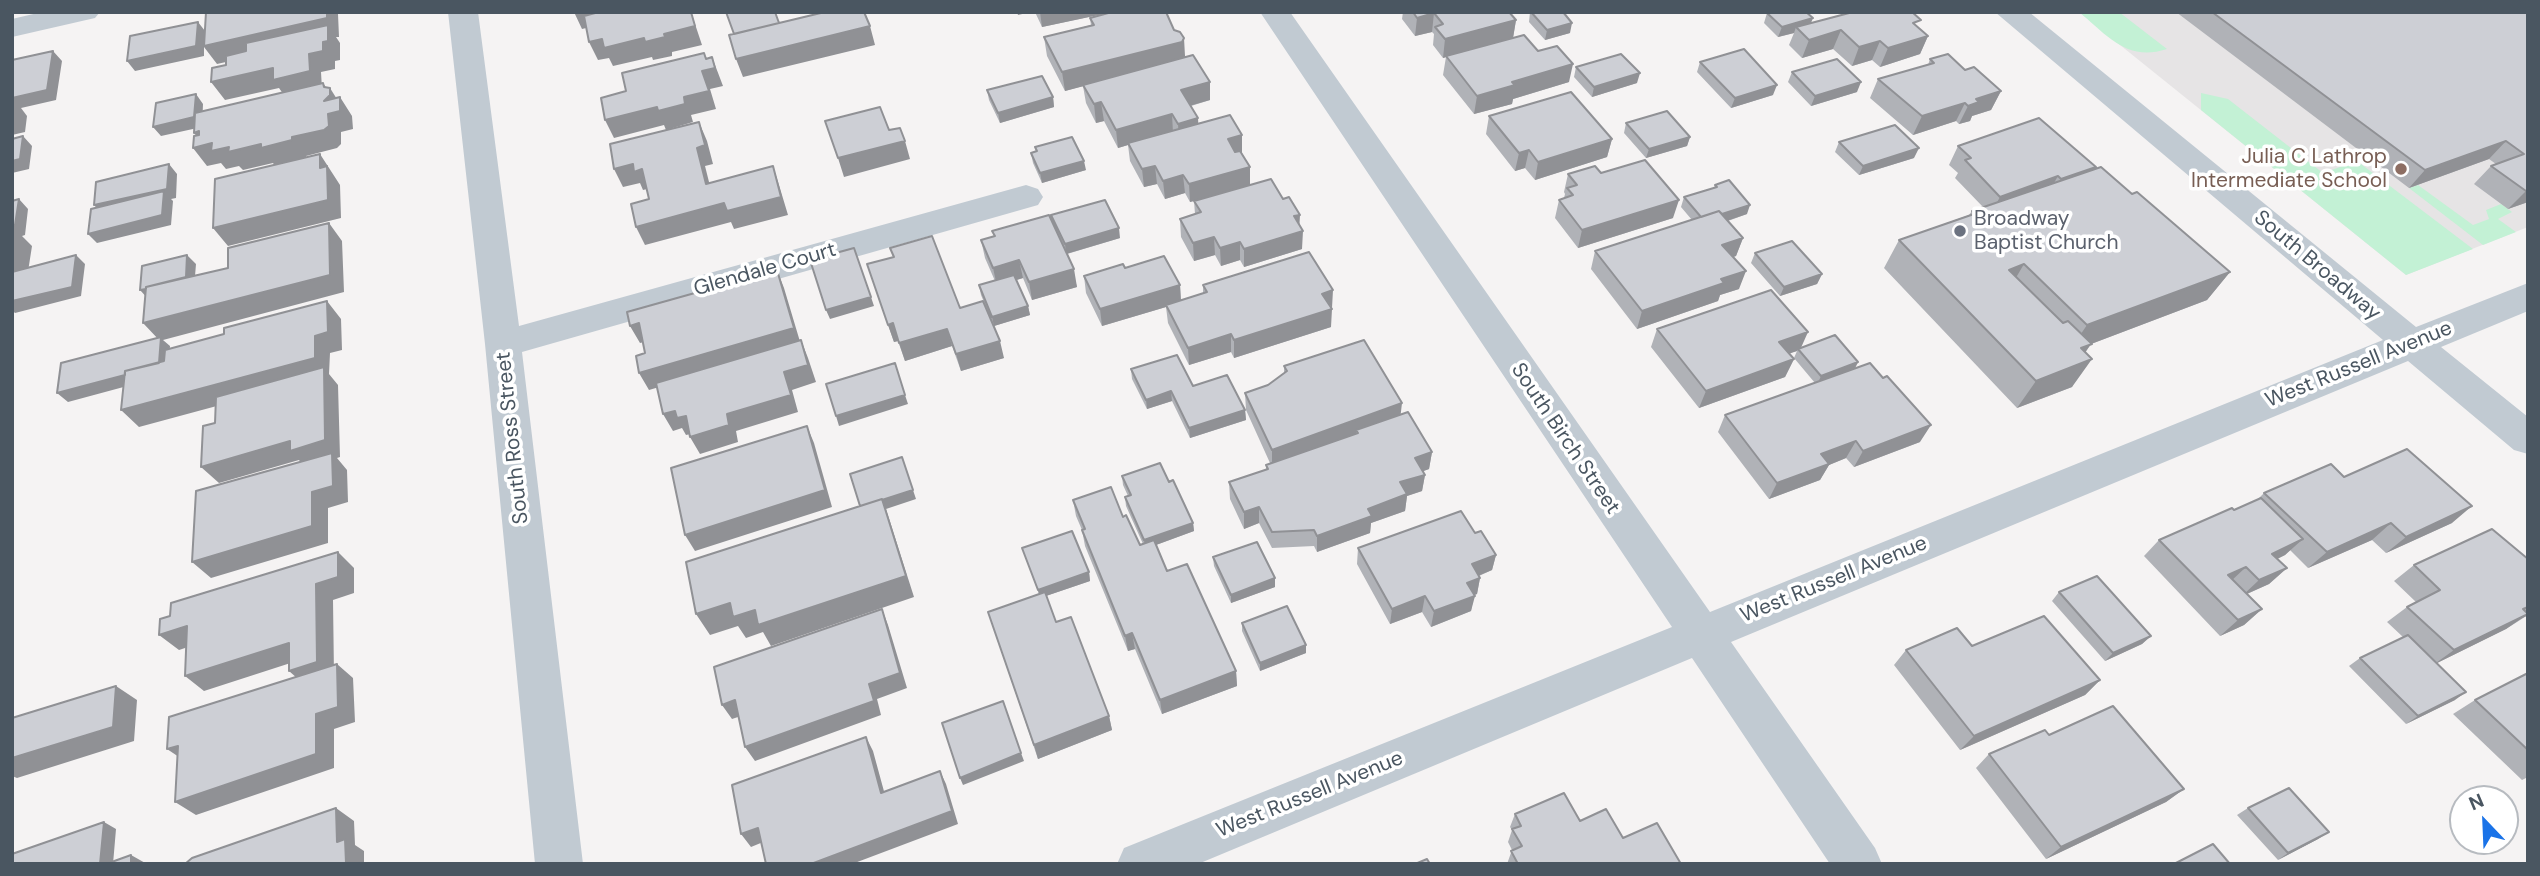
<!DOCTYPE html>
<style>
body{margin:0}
#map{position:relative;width:2540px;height:876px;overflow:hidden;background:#f5f3f3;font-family:"DM Sans",sans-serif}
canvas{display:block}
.frame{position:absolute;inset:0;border:14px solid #4a5661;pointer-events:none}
.north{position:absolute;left:2449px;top:785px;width:70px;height:70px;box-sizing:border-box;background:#fff;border:2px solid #b7bbc0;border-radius:50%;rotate:337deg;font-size:19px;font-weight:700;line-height:28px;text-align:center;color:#4a5661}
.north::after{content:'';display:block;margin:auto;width:24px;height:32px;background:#1a73e8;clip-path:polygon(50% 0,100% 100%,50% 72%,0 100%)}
</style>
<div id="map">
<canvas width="2540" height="876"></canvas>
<div class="frame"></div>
<div class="north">N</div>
</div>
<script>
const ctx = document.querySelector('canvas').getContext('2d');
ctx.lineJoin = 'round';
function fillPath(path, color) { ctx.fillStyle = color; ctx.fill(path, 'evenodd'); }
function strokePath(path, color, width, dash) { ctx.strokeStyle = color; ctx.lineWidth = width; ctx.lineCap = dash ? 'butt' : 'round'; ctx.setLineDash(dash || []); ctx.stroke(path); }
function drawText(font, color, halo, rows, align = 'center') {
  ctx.font = font + ' "DM Sans",sans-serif'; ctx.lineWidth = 7; ctx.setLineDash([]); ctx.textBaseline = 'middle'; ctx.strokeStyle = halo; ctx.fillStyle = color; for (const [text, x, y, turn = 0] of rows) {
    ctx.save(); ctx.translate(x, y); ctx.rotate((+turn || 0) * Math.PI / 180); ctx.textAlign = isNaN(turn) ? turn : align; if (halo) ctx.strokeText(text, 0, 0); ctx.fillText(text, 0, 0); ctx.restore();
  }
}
const education = new Path2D(`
 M2079,12H2528V227L2406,275Z`);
const green = new Path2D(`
 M2079,12H2119L2167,49C2127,62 2108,36 2079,12Z
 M2201,93L2228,99L2323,173L2357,161L2473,249L2406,275L2201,110Z
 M2418,185L2473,225L2489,219L2486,210L2501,204L2512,212L2498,219L2516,232L2483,245L2409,188Z`);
const minor = new Path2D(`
 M448,12H478L519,326L1026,185L1038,189L1043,197L1038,205L522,352L583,864H535L485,344Z
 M1260,12H1290L1710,612L2383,340L1995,12H2029L2416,327L2528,283V311L2441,347L2528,417V454L2514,450L2408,361L1731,642L1875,848L1882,864H1830L1692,658L1198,864H1117L1124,848L1672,627Z`);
const tertiary = new Path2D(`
 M42,12H100L95,18L12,37V19Z`);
const wall = new Path2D(`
 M1035,12H1166L1185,56L1184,58L1210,82V100L1191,106L1198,118V124L1242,153L1250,167V185L1299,226L1302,249L1244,267L1240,260L1221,266L1215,255L1194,261L1181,237L1180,219L1195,214L1194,201L1190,202L1185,193L1165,199L1157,184L1144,187L1130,161L1128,145L1118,148L1104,121L1096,123L1086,103L1083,86L1065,91L1047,56L1044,37L1091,25L1090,18L1107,13L1042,27Z
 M1403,12H1509L1516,20L1513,38L1538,51L1569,82L1513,99L1512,104L1474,114L1443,75L1446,57L1443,58L1433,45L1434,34L1432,32L1415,36L1402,19Z
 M1530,12L1570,33L1545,40L1529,22Z
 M1768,12H1813L1808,14L1811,23L1918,27L1928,36L1920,54L1880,67L1872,60L1852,66L1833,49L1802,58L1789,45L1794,33L1778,37L1764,23L1767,13Z
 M2176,12H2528V202L2508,209L2474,184L2491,166L2496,164L2489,159L2409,188Z
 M1930,59L1965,70L2001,91L1991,110L1972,116L1970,121L1959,124L1956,121L1913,135L1870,98L1878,79L1928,65Z
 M1700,62L1773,95L1731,108L1697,72Z
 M1576,67L1637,83L1592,97L1574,77Z
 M1792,72L1857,92L1811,106L1788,82Z
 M987,90L1053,97L1054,107L1000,123L989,100Z
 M1489,116L1612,139L1607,157L1535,180L1525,168L1515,171L1486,134Z
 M1626,123L1690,137L1687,146L1646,158L1624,133Z
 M1839,142L1914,158L1859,175L1835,152Z
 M1958,146L2096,167L2095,169L2132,194L2230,272L2207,300L2091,344L2085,353L2072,387L2017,408L1884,268L1899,240L1969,215L1972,211L1983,207L1955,178L1958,173L1949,165Z
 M1035,147L1086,170L1042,183L1033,163L1031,153L1036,151Z
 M1601,173L1673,218L1578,248L1555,218L1559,200L1564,198L1565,194L1564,192L1568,174Z
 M1715,185L1747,214L1728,221L1743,238L1736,256L1733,257L1739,289L1720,295L1718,301L1637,329L1591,269L1595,251L1692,220L1681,207L1684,197L1714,188Z
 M1051,215L1120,238L1067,254L1077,287L1032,300L1023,278L1016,280L1028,306L1030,315L994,326L981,295L979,285L995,281L985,258L981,240L994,236L992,231L1052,222Z
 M890,248L960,308L1004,358L961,371L952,346L905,361L898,341L894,342L873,282L893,257Z
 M1755,253L1822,274L1817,284L1780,296L1751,263Z
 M1125,268L1180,285L1181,300L1203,293V285L1331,308V327L1234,358L1231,352L1189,365L1168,323L1166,307L1102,326L1086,293L1084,276Z
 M1657,329L1800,348L1858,362L1855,368L1920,442L1854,467L1846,458L1829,465L1820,480L1769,499L1718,432L1725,415L1815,383L1794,358L1797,351L1789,353L1794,359L1785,377L1699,408L1651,347Z
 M1284,366L1400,415L1432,452L1429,469L1423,471L1425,475L1422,491L1407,496L1405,511L1371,523L1370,533L1317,552L1314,546L1272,548L1259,523L1244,529L1230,499L1229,482L1266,470V465L1270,463L1246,410L1245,393L1268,385L1284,373Z
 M1131,369L1193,386L1245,410L1246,420L1190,438L1172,401L1147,409L1132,379Z
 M1122,476L1169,482L1193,523L1194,531L1156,545L1167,571L1236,671L1237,686L1162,714L1135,649L1128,651L1085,546L1082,530L1076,516L1073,500L1123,517L1140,545L1143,544L1126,506L1125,497L1128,496L1123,485Z
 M2344,477L2452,523L2386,553L2372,540L2308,568L2290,550L2285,555L2277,559L2287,568L2269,584L2247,594L2262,609L2244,625L2220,636L2144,556L2159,540L2257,500L2264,493Z
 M1475,533L1496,555L1492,570L1479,576L1480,578L1477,594L1474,595L1471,611L1431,627L1422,612L1390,624L1357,564L1358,548Z
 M1022,548L1089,572L1090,581L1046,596L1056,622L1109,716L1112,730L1038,759L988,612L1039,594Z
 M1213,557L1275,578V587L1231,603L1214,566Z
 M2528,559V612H2527L2528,615L2506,629L2437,663L2455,700L2406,724L2349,666L2360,658L2403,637L2387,622L2407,607L2416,602L2394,581L2414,565Z
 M2059,592L2151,636L2142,644L2105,661L2052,601Z
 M1242,623L1306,653L1260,671L1242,631Z
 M1972,646L2100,680L2085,695L1960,750L1894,665L1906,650Z
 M2528,673V777L2522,780L2453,714L2475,700Z
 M1989,754L2184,789L2166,802L2046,859L1976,768Z
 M2248,808L2318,839L2278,860L2237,815Z
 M1515,814L1580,821L1623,838L1681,864H1507L1512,850L1508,842L1512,830L1510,827Z`);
const shadedWall = new Path2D(`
 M327,12H337L338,14L339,37H336L340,43V60L335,61V69L321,72L322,89L286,98L279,88L225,100L211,82L309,54L328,39L217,64L204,47V56L135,71L127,61L198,22L205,31Z
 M574,12H652L582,29Z
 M691,12L702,45L672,52V56L653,60L652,57L613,66L609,58L598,60L589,42L602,39L644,38L664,34Z
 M1017,12H1031L1018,15Z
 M1040,12H1113L1042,27Z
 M1434,13L1432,32L1415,36L1417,18Z
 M1813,18L1809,28L1796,27L1794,33L1778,37L1782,27Z
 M1516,20L1513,38L1443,58L1445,39Z
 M1572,23L1570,33L1545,40L1547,30Z
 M870,26L875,45L743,77L736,59Z
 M1841,30L1833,49L1802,58L1809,40Z
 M1928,36L1920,54L1880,67L1888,48Z
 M1184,38L1185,56L1183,60L1065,91L1062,72Z
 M1880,41L1872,60L1852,66L1859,47Z
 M53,51L62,61L56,100L21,108L27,116L25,132L12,135V98Z
 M704,53L710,69L712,57L723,86L710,89L716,109L691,115L693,122L666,130L664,125L614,138L605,120L684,97L702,71Z
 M1573,64L1569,82L1513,99L1512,104L1474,114L1477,96L1512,82Z
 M1640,73L1637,83L1592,97L1594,87Z
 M1210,82V100L1182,108L1181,90Z
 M1861,82L1857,92L1811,106L1815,96Z
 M323,83L330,93V88L340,104V97L352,116L353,129L341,132V144L337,148L306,156V158L275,166L273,163L243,170L239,166L226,169L221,163L207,166L193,148L204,145L194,133L199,131L212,143L229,147L292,137L324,101Z
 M1777,85L1773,95L1731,108L1735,98Z
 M2001,91L1991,110L1972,116L1970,121L1959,124L1968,106L1976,99Z
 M196,94L203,104L202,127L161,136L153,127Z
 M1053,97L1054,107L1000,123L998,113Z
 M1101,102L1104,121L1096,123L1094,104Z
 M1965,103L1956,121L1913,135L1922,116Z
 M1172,114L1173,133L1128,143V145L1118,148L1116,130Z
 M1198,118L1199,136L1179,142L1178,124Z
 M699,122L707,141L713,164L705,166L714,202L706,184L697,148Z
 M1242,135V153L1228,157V139Z
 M23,136L32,146L29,169L12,173V161Z
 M1690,137L1687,146L1646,158L1649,149Z
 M1612,139L1607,157L1535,180L1538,162Z
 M905,141L910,159L844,177L838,158Z
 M2506,141L2489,159L2409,188L2425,170Z
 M1919,148L1914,158L1859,175L1863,166Z
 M1529,150L1525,168L1515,171L1519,153Z
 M320,154L340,185L341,218L228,246L213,228Z
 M1084,161L1086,170L1042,183L1040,173Z
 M169,164L177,174L176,198L171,199L173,201L171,225L97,243L88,234L103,215L94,205Z
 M633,164L642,169L651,188L643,190L640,183L623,187L614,169Z
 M773,166L779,185L788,215L734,229L731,222L645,245L636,227Z
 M1155,166L1157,184L1144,187L1142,169Z
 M1250,167V185L1190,202L1189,184Z
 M1183,175L1185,193L1165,199L1163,181Z
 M2058,176L2047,195L1990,215L2000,197Z
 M2526,191H2528V202L2508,209Z
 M19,199L28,209L25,235L22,236L32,246L27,278L12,282V226Z
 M1679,200L1673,218L1578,248L1582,230Z
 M1750,205L1747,214L1700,230L1704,220Z
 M1300,215L1299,232L1303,231L1302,249L1244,267V249L1294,216Z
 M329,223L342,241L344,292L163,340L170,346L168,375L68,402L57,393L160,341L143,323Z
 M1119,228L1120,238L1066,254L1065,244Z
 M1214,237L1215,255L1194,261L1193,243Z
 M1743,238L1736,256L1716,263L1722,245Z
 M1240,242V260L1221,266L1220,248Z
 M76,255L85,264L81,296L15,313L12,310V301Z
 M187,255L196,264L194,288L149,300L140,290Z
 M1019,260L1023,278L997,286L993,268Z
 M2024,264L2007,293L2009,270Z
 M1074,269L1077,287L1032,300L1029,282Z
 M777,270L784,288L801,345L649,390L639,373Z
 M1746,271L1739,289L1720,295L1718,301L1637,329L1642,311L1721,279Z
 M2230,272L2207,300L2091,344L2076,365L2092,359L2072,387L2017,408L2036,381L2068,353L2087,325Z
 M1822,274L1817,284L1780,296L1784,287Z
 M1180,285L1181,303L1166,305V307L1102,326L1100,309Z
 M1333,290L1332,308L1322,294Z
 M871,297L874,306L830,319L826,310Z
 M327,301L341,319L342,350L330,353L329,374L338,385L340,457L337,458L347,470L348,502L328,508V543L211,578L192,562L305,468L299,460L219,483L201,467L324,377L139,427L121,410L315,336Z
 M1028,306L1030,315L994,326L992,317Z
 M1332,309L1331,327L1234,358V340Z
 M639,323L648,341L640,343L630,326Z
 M893,323L898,341L894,342L888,325Z
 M947,329L952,346L905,361L899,343Z
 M1808,332L1800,350L1798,349L1797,351L1771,360L1779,342Z
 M1231,334V352L1189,365L1188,348Z
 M801,340L808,358L816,382L792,390L798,412L736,431L738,442L700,454L690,437L727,414L784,372Z
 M1000,341L1004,358L961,371L956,354Z
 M1794,359L1785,377L1699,408L1706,391Z
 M1858,362L1853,372L1817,385L1821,376Z
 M1171,391L1172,401L1147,409L1146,400Z
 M905,395L908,404L839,426L836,416Z
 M1402,403L1400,420L1358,433L1356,430V436L1272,467V450Z
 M1245,410L1246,420L1190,438L1189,428Z
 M675,411L686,416L695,433L686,435L682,428L673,431L663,414Z
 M1931,425L1920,442L1854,467L1863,451Z
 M807,426L814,443L832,507L695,551L685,535Z
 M1856,441L1846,458L1829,465L1820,480L1769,499L1777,483L1821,454Z
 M1432,452L1429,469L1413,475L1415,458Z
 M902,457L916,499L886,509L914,597L771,646L763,632L746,638L738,626L710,635L696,614L864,516Z
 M1425,475L1422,491L1407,496L1405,511L1371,523L1370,533L1317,552V536L1368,509L1400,482Z
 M2472,506L2452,523L2386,553L2406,537Z
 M1259,507V523L1244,529V512Z
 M1193,523L1194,531L1145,549L1144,540Z
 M2391,523L2372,540L2308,568L2327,552Z
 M2303,539L2285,555L2255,570L2272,554Z
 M338,552L354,568V593L333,600L334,676L306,686L289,671L316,584Z
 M1496,555L1492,570L1468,580L1472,564Z
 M2246,567L2229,583L2228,575Z
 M2287,568L2269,584L2242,596L2259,580Z
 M1089,572L1090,581L1040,598L1038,590Z
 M1275,578V587L1231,603V595Z
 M1480,578L1477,594L1464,599L1467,583Z
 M1425,596L1422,612L1390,624L1392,609Z
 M1475,596L1471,611L1431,627L1434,611Z
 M882,609L888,625L907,688L877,699L881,715L755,761L745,747L869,684Z
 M2262,609L2244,625L2220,636L2238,620Z
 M2528,614L2506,629L2433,665L2454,650Z
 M187,626L206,641L179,650L159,635Z
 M1132,633L1135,649L1128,651L1125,636Z
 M2151,636L2142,644L2105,661L2113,653Z
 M289,643L306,658L204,691L185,676Z
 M1306,645V653L1260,671V663Z
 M337,664L353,678L355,722L334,729V768L196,815L175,802L316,714Z
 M1236,671L1237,686L1162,714L1160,700Z
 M2100,680L2085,695L1960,750L1974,736Z
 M116,686L137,700L134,741L17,778L12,776V758Z
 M2466,692L2455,700L2406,724L2418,716Z
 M735,700L744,715L732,719L722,705Z
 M1109,716L1112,730L1038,759L1034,745Z
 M866,737L873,751L888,806L881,793Z
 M178,746L188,763L167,749Z
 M1021,753L1024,761L963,785L960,778Z
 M940,771L946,784L958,824L852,864H811Z
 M2184,789L2166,802L2046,859L2061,847Z
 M336,808L354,821L355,845L364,851V864H345L337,842Z
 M104,822L116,829L113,864H100Z
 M758,828L768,840L751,847L741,834Z
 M2329,832L2318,839L2278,860L2288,853Z
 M131,855L147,864H131Z`);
const building = new Path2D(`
 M206,12H327V18L204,46Z
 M599,12H691L695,26L664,34L665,37L645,42L644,38L604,48L602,39L589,42L584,16Z
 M726,12H775L779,23L734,34Z
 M825,12H864L870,26L736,59L729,35Z
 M1112,12H1166L1174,30L1180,32L1184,38L1182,42L1062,72L1044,37L1094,25L1090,18Z
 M1413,12H1509L1516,20L1445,39L1435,27L1443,24L1434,13L1417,18Z
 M1531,12H1563L1572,23L1547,30Z
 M1806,12L1813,18L1782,27L1767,13Z
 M1853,12H1912L1921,20L1913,23L1928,36L1888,48L1880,41L1859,47L1841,30L1809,40L1796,27Z
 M2212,12H2528V191H2526L2491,166L2524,154L2506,141L2425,170Z
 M198,22L196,46L127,61L130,36Z
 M328,25V41L323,42V51L309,54L310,71L273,80V68L211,82L212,68L226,65V56L246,51V43Z
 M1524,35L1538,51L1557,46L1573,64L1512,82L1515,85L1477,96L1446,56Z
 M1744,49L1777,85L1735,98L1700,62Z
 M53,51L47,90L12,98V60Z
 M704,53L706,59L712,57L715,68L702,71L709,91L684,97L685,104L658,111L657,107L605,120L601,98L626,91L622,73Z
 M1621,54L1640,73L1594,87L1576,67Z
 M1948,54L1965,70L1974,67L2001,91L1976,99L1979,102L1968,106L1965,103L1922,116L1878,79L1934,63L1930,59Z
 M1193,55L1210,82L1181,90L1198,118L1178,124L1172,114L1116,130L1101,102L1094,104L1083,85Z
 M1837,59L1861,82L1815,96L1792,72Z
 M1042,76L1053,97L998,113L987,90Z
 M323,83L324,87L330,88V95L324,101L340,97V111L328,114L329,126L324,130L292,137V140L261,148V144L228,152L229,147L211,151L212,143L193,148L194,136L199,135V131L194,133L195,113Z
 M1571,92L1612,139L1538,162L1529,150L1519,153L1489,116Z
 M196,94L194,117L153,127L156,103Z
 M880,107L889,130L900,128L905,141L838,158L825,121Z
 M1667,111L1690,137L1649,149L1626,123Z
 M1230,115L1242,135L1228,139L1235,152L1240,151L1250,167L1189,184L1183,175L1163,181L1155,166L1142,169L1128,143Z
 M2039,118L2096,167L2061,179L2058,176L2000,197L1965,160L1971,158L1958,146Z
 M699,122L705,145L697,148L706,184L773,166L781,197L727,211L724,203L636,227L631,204L649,199L642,169L634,172L633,164L614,169L610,144Z
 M1895,125L1919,148L1863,166L1839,142Z
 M23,136L20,159L12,161V139Z
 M1072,137L1084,161L1040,173L1031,153L1037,151L1035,147Z
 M320,154V168L327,166L328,200L213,228L215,179Z
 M1645,160L1679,200L1582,230L1559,200L1573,195L1567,188L1577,185L1568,174L1595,166L1601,173Z
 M169,164L167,189L94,205L96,182Z
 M2101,167L2132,194L2137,192L2230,272L2087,325L2024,264L2009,270L2063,323L2068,321L2092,344L2081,348L2092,359L2036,381L1899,240L1974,214L1972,211Z
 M1271,179L1283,199L1289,197L1300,215L1294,216L1303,231L1244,249L1240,242L1220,248L1214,237L1193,243L1180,219L1201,212L1194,201Z
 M1729,180L1750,205L1722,214L1719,211L1701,217L1684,197L1717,187L1715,185Z
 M164,191L162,215L88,234L91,209Z
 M19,199L15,225L12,226V201Z
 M1105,200L1119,228L1065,244L1051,215Z
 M1719,211L1743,238L1722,245L1746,271L1721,279L1724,283L1642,311L1595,251Z
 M1049,215L1074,269L1029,282L1019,260L993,268L981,240L995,236L992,231Z
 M329,223L330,275L143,323L146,287L228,268V248Z
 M932,236L960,308L983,301L1000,341L956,354L947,329L899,343L893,323L888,325L867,264L894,257L890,248Z
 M1792,241L1822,274L1784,287L1755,253Z
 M854,248L871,297L826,310L810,260Z
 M1309,252L1333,290L1322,294L1332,309L1234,340L1231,334L1188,348L1166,305L1207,292L1203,285Z
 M76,255L72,287L12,301V272Z
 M187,255L186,277L146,287V289L140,290L142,266Z
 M1164,256L1180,285L1100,309L1084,276L1123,264L1125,268Z
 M777,270L794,328L639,373L636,356L645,353L639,323L630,326L627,312Z
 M1014,275L1028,306L992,317L979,285Z
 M1771,290L1808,332L1779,342L1794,359L1706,391L1657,329Z
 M327,301L328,332L315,336V358L121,410L125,371L164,361L165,350L224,334V328Z
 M1835,335L1858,362L1821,376L1798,349Z
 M161,337L159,363L125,371V375L57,393L61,363Z
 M801,340L808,365L784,372L791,395L727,414L729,425L690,437L686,416L677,418L675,411L663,414L656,383Z
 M1364,340L1402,403L1272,450L1245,393L1268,385L1287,371L1284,366Z
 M1177,355L1193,386L1227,375L1245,410L1189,428L1171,391L1146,400L1131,369Z
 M895,363L905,395L836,416L826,384Z
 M1870,363L1883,378L1887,376L1931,425L1863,451L1856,441L1821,454L1829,464L1777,483L1725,415Z
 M324,367L325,440L290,451V441L201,467L203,426L215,423L216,397Z
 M1408,412L1432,452L1415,458L1425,475L1400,482L1407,494L1368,509L1372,516L1317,536L1314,530L1272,532L1259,507L1244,512L1229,482L1268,469L1266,465L1358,433L1356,430Z
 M807,426L825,490L685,535L671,468Z
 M2407,449L2472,506L2406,537L2391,523L2327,552L2264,493L2331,464L2344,477Z
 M332,453L333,486L312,492V526L192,562L196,491Z
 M902,457L913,490L882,500V499L860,506L850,474Z
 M1160,463L1169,482L1173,480L1193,523L1144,540L1125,497L1131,495L1122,476Z
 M1111,487L1123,517L1126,515L1140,545L1154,540L1167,571L1187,564L1236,671L1160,700L1132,633L1125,636L1082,530L1085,529L1073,500Z
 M2261,498L2303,539L2272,554L2287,568L2259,580L2246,567L2228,575L2262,609L2238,620L2159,540L2232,508L2234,510Z
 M882,499L906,576L758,625L755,610L733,617L730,603L696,614L686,562Z
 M1461,511L1475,533L1481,531L1496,555L1472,564L1480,578L1467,583L1475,596L1434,611L1425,596L1392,609L1358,548Z
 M2492,529L2528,559V607L2523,609L2528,614L2454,650L2407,607L2440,590L2414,565Z
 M1072,531L1089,572L1038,590L1022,548Z
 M1257,542L1275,578L1231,595L1213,557Z
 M338,552V577L316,584L317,662L289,671V643L185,676L187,626L159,635L160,619L170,616L171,603Z
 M2097,576L2151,636L2113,653L2059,592Z
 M1045,592L1056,622L1071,617L1109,716L1034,745L988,612Z
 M1287,606L1306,645L1260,663L1242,623Z
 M882,609L900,673L869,684L874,701L745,747L735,700L722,705L714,667Z
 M2044,616L2100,680L1974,736L1906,650L1957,628L1972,646Z
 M2408,635L2466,692L2418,716L2360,658Z
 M337,664L338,707L316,714V754L175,802L178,746L167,749L169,717Z
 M2528,673V750L2475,700Z
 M116,686L113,727L12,758V718Z
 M1003,701L1021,753L960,778L942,723Z
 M2113,706L2184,789L2061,847L1989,754L2045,730L2049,735Z
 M866,737L881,793L940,771L952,811L811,864H766L758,828L741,834L732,785Z
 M2289,788L2329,832L2288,853L2248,808Z
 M1564,793L1580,821L1606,809L1623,838L1657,823L1681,864H1518L1511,851L1522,846L1512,829L1521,826L1515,814Z
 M336,808L337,842L345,839L346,863L185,864L192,858Z
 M104,822L100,864H12V854Z
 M2213,844L2230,864H2174Z
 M131,855V864H106Z
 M1427,859L1430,864H1415Z`);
const markers = [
 [2401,169,7,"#8d6e63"],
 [1960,231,7,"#6b7280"]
];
const educationNames = [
 ["Julia C Lathrop",2387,157],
 ["Intermediate School",2387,181]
];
const worshipNames = [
 ["Broadway",1974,219],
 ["Baptist Church",1974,243]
];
const streetNames = [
 ["South Broadway",2317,266,40],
 ["Glendale Court",765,270,-16],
 ["West Russell Avenue",2359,365,-22],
 ["South Ross Street",513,438,-96],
 ["South Birch Street",1565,439,56],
 ["West Russell Avenue",1834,580,-22],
 ["West Russell Avenue",1310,795,-22]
];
fillPath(education, '#e6e4e5');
fillPath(green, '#c3f1d5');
fillPath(minor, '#c1cad2');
fillPath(tertiary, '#c1cad2');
fillPath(wall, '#b0b2b7');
fillPath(shadedWall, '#909195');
fillPath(building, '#cdcfd5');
strokePath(building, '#909195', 2);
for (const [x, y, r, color] of markers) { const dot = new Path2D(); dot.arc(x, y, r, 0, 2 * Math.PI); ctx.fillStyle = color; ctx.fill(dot); strokePath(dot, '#fff', 2.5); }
drawText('21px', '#785e54', '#fff', educationNames, 'right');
drawText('21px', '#5b616d', '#fff', worshipNames, 'left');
drawText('21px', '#4a5661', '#fff', streetNames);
</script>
